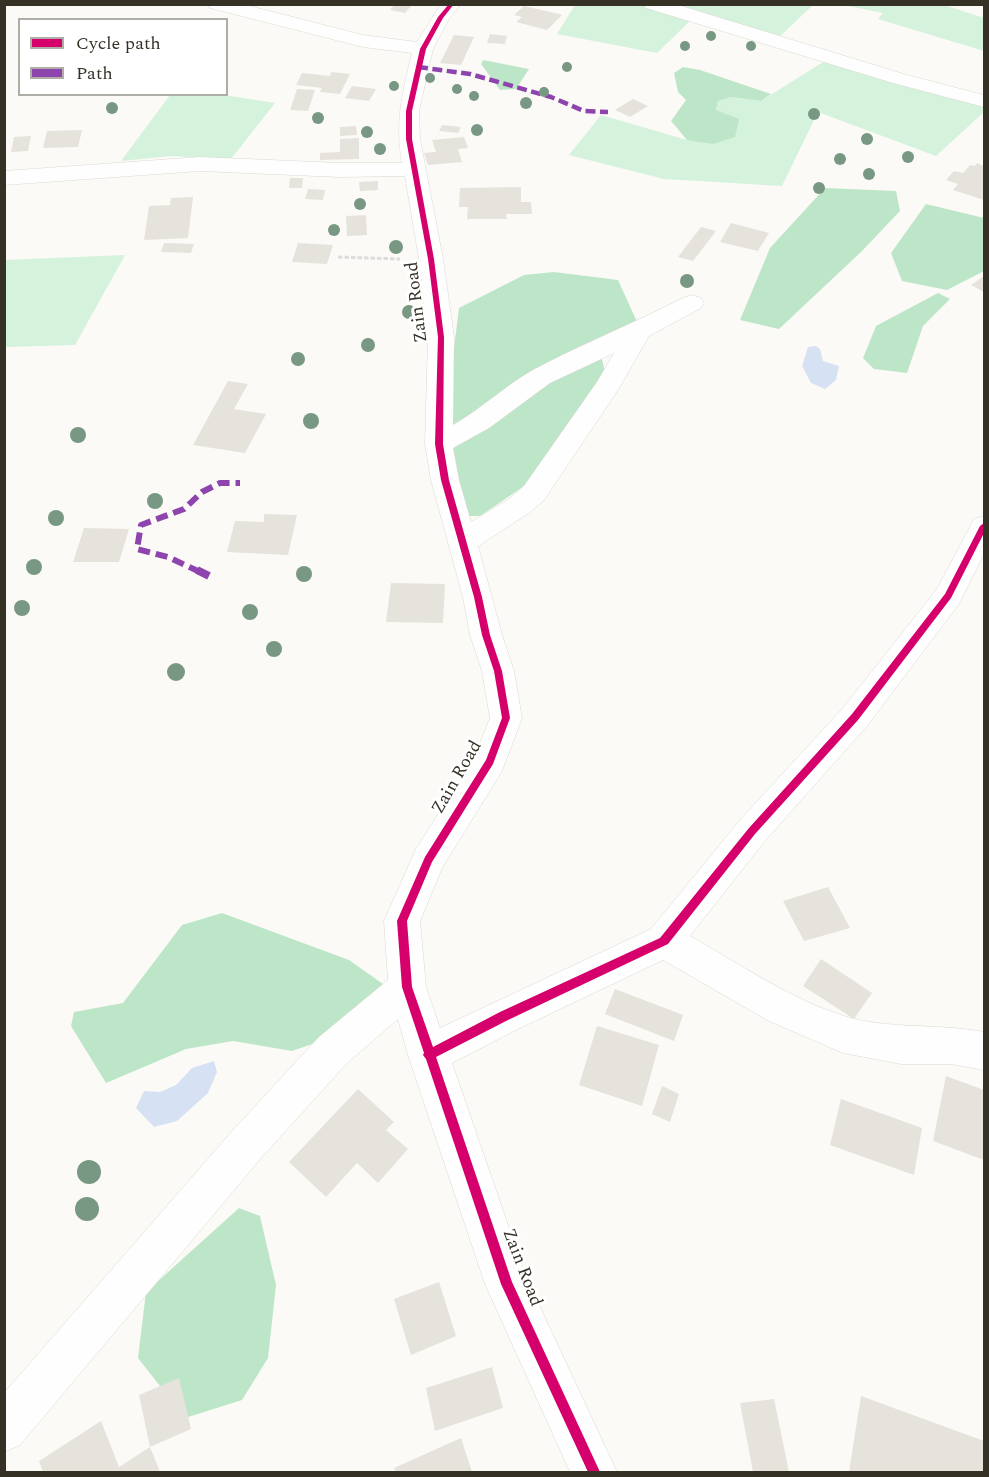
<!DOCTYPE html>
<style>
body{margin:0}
#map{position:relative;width:989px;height:1477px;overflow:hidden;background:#fbfaf6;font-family:Spectral,serif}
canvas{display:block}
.frame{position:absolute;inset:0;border:6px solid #363125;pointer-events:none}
.legend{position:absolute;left:18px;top:18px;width:210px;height:78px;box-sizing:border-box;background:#fff;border:2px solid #afada8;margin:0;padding:8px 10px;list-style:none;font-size:18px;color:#363125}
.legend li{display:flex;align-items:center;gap:12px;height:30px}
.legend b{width:30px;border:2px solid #afada8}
</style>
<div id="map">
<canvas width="989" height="1477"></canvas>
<div class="frame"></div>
<ul class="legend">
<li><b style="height:8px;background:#d6006c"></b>Cycle path</li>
<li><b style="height:8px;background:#8e44ad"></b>Path</li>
</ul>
</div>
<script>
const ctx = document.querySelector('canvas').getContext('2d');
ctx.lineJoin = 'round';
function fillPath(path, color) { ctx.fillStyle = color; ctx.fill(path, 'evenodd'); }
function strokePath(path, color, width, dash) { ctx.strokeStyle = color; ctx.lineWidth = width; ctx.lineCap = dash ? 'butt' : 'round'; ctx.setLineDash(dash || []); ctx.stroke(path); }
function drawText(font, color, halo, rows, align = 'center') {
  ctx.font = font + ' Spectral,serif'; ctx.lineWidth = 6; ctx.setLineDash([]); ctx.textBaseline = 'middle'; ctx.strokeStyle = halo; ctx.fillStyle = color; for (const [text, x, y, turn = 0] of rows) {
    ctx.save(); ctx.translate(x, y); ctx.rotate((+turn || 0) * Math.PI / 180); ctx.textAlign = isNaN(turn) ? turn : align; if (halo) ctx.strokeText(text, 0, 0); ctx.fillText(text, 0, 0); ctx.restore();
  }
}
const green = new Path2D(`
 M575,5H639L691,20L657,53L557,34Z
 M674,5H813L778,38Z
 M843,5H944L984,18V51L878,19L883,13Z
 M828,59L923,89L984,104V112L936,156L818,112L782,186L664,179L569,155L601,115L687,140L716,110L718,101L731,97L761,101Z
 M170,95H224L275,103L231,159L171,156L121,161Z
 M125,255L75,345L5,347V260Z`);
const forest = new Path2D(`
 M483,60L529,69L516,89L500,90L481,64Z
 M683,67L700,70L771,94L761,101L731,97L718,101L716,110L739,119L735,137L713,144L687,140L671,121L686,100L678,92L674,73Z
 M825,188L896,191L900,211L862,251L779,329L740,320L770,248Z
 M926,204L984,218V271L947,290L902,281L891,253Z
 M554,272L618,280L638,324L598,343L608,384L542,474L480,516H455L445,420L459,308L524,275Z
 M938,293L950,299L923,326L907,373L874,369L863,358L876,326Z
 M222,913L349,960L383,984L352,1030L292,1051L233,1041L186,1049L106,1083L71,1026L74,1012L123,1003L182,925Z
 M239,1208L260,1216L276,1285L268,1358L242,1400L185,1418L138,1358L146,1292Z`);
const water = new Path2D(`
 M816,346L820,349L823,361L839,366L836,380L825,389L811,383L802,366L808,347Z
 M214,1061L217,1072L208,1093L177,1121L154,1127L136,1108L144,1091L160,1092L176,1085L192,1068Z`);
const building = new Path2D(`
 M395,4H402L411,6L405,13L390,10Z
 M524,6L559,14L562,15L547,30L516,22L522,17L514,15Z
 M490,34L507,36L505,44L487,43Z
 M454,35L474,37L461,65L440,63Z
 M331,72L350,74L340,94L320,92L322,88L296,85L302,73L330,76Z
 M352,86L376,89L369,101L345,98Z
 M297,89L315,90L308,111L290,110Z
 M633,99L648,106L630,117L615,110Z
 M442,125L461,127L458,133L439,131Z
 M356,126L357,135L340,136V127Z
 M82,130L78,147L43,148L47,131Z
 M31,136L28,151L11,152L14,137Z
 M464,137L468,148L458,149L462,162L428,165L424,153L436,152L432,140Z
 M359,138V159L320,160V153L340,152V139Z
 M977,163L984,166V200L953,190L958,184L946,180L954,171L963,173L970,165L975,166Z
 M290,178H303L302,188H289Z
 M378,181V190L360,191L359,182Z
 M521,187V202H531L532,214H506L507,219H467L468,207H459L460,188Z
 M308,189L325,190L323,200L305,199Z
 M193,197L188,238L144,240L149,206L170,205L171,198Z
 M366,215L367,235L347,236L346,216Z
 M731,223L769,233L758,251L720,242Z
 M701,227L716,231L693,261L678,257Z
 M164,243L194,244L191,253L161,252Z
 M298,243L333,245L327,264L292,262Z
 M984,276V292L971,285Z
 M228,381L248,384L234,409L266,414L245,453L193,445Z
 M264,514L297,515L288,555L227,552L235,521L264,522Z
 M84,528L129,529L119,562H73Z
 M391,583L445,584L443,623L386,622Z
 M828,887L850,928L804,941L783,901Z
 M821,959L872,993L854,1019L803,986Z
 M615,989L683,1015L674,1041L605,1014Z
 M597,1026L659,1045L642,1106L579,1085Z
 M946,1076L984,1090V1160L933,1141Z
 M662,1086L679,1094L670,1122L652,1114Z
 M358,1089L394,1122L386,1130L408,1149L378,1183L357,1163L326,1197L289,1162Z
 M841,1099L922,1128L914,1175L830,1145Z
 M439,1282L456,1336L411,1355L394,1299Z
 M492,1367L503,1408L435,1431L426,1388Z
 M179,1378L191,1429L150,1447L139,1395Z
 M861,1396L984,1441V1472H849Z
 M774,1399L789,1472H753L740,1403Z
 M101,1421L119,1467L150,1447L160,1472H43L39,1461Z
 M461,1438L472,1472H396L394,1468Z`);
const path = new Path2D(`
 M338,257L400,259`);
const minor = new Path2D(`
 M208,4H242L363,35L417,42L441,4H461L449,19L433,49L419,111L420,139L443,259L454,337L453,425C481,409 505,386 533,370C582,344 634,323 683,298L692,295L701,298L704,303L701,308L649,336L618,390L544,500L529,513L478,546L502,635L514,671L522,718L502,771L442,868L420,921L426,987L440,1028L651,929L740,820L843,708L937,589L974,519L984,516V554L959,604L867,726L764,842L690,936C740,964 790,999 844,1016C890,1030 938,1023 984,1032V1070L951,1064H901L843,1053L769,1021L663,960L518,1029L452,1063L526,1277L617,1472H570L485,1284L408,1055L398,1019L347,1063L262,1157L20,1445L4,1452V1393L234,1129L319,1037L388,980L384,921L416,849L475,756L490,718L482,671L470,635L463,597L431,480L425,444L428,337L419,259L405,176L340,177L200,171L4,185V171L200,157L340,163H402C395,120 402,95 412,53L363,47L210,8ZM614,353L597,382L524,486L509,499L471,522L459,480L453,448L489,428L550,383Z
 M644,4H675L907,75L984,95V107L893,83L646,8Z`);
const quietFar2 = new Path2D(`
 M418,67L470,74L551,97L584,111L608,112`);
const quietFar1 = new Path2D(`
 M200,572L168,557L137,549L141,525L184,509L202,492L220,483H240`);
const quiet = new Path2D(`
 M197,570L209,576`);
const cycleway = new Path2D(`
 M449,4H454L443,18L426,49L412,111V139L434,259L444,337L443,444L449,480L482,597L490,635L502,671L510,718L493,764L432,862L407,921L412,987L433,1047L500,1012L660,938L749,828L852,714L945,594L980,526L984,523V533L951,598L858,720L755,834L668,944L508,1020L436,1057L512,1282L600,1472H588L501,1284L426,1059L423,1055L424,1053L402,987L397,921L425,857L486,760L502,718L494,671L482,635L474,597L441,480L435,444L438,337L428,259L406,139V111L420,49L438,17Z`);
const trees = [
 [711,36,5],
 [685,46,5],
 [751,46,5],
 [567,67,5],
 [430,78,5],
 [394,86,5],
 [457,89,5],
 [544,92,5],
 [474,96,5],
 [526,103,6],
 [112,108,6],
 [814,114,6],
 [318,118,6],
 [477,130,6],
 [367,132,6],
 [867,139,6],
 [380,149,6],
 [908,157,6],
 [840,159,6],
 [869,174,6],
 [819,188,6],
 [360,204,6],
 [334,230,6],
 [396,247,7],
 [687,281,7],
 [409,312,7],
 [368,345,7],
 [298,359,7],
 [311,421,8],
 [78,435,8],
 [155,501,8],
 [56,518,8],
 [34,567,8],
 [304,574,8],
 [22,608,8],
 [250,612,8],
 [274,649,8],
 [176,672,9],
 [89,1172,12],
 [87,1209,12]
];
const streetNames = [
 ["Zain Road",418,302,-97],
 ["Zain Road",458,778,-60],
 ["Zain Road",521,1268,69]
];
fillPath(green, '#d5f2dc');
fillPath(forest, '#bde6c8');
fillPath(water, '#d6e2f4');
fillPath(building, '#e6e3dc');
strokePath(minor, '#dbd8d0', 1);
strokePath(path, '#dcdcdb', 3, [4.5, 2]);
fillPath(minor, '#fefefe');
strokePath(quietFar2, '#8e44ad', 4.5, [10, 4.5]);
strokePath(quietFar1, '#8e44ad', 6, [12, 6]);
strokePath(quiet, '#8e44ad', 8, [15, 8]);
fillPath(cycleway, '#d6006c');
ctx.fillStyle = '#789884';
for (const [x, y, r] of trees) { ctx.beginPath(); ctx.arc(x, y, r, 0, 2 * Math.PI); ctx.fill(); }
drawText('18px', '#363125', '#fff', streetNames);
</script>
